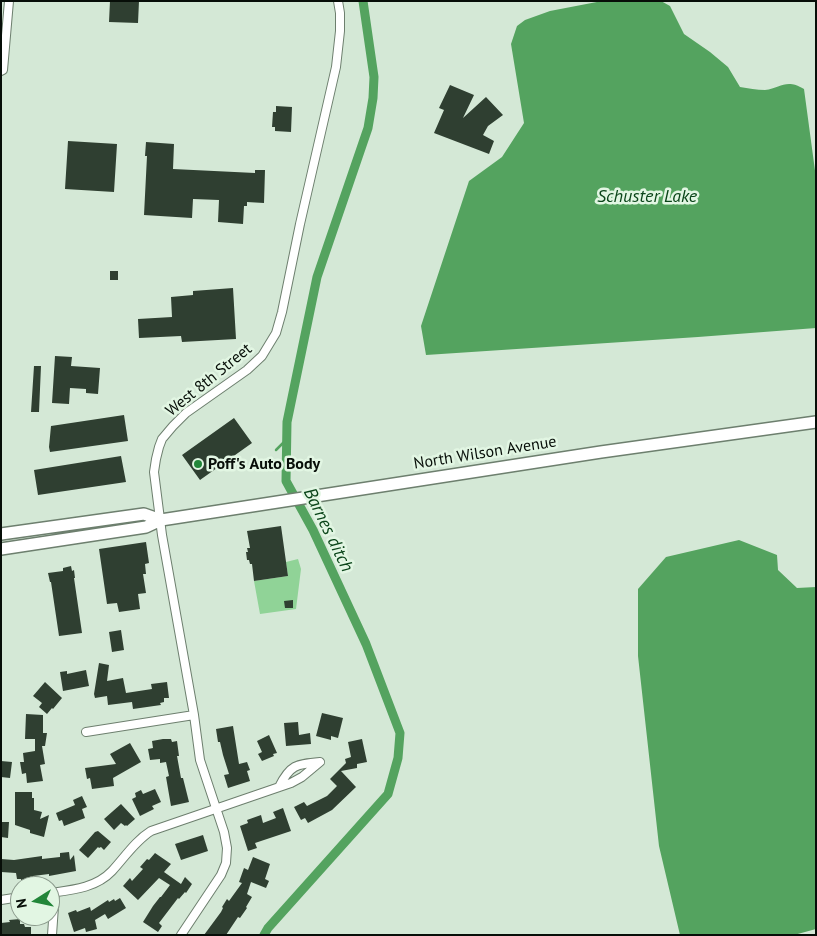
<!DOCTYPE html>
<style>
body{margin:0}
#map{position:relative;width:817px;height:936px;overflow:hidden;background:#d4e8d6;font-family:"PT Sans",sans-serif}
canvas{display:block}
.frame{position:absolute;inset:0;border:2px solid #070e08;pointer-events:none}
.north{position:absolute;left:10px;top:876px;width:50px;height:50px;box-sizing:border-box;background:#e2f6e3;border:1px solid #8a998b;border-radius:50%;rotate:260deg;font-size:14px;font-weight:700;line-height:20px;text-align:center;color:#070e08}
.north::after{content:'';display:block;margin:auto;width:18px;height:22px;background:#228639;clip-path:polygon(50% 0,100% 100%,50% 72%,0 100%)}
</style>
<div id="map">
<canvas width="817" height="936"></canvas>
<div class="frame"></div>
<div class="north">N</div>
</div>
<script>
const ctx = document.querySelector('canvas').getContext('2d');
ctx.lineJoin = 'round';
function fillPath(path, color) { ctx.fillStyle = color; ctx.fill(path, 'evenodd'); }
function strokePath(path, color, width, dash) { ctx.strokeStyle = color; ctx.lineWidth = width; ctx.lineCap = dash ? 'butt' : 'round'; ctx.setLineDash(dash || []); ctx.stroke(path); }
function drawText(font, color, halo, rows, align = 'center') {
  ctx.font = font + ' "PT Sans",sans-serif'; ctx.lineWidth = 5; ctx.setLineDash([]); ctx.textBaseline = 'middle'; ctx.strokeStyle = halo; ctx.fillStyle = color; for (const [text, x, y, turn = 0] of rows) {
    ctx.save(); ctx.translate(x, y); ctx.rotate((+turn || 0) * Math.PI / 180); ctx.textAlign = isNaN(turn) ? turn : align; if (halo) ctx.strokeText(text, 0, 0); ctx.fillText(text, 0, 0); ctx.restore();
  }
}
const green = new Path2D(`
 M298,559L301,569L296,609L260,614L254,581L288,576L286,562Z`);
const water = new Path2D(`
 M602,1H661L670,6L684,34L710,52L728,67L740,87C748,88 757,90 765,90C781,88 786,78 804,89L816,178V328L698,337L426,355L421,326L469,181L502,157L524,123L511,44L517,26L525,20L550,11Z
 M739,540L777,555L778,570L797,588L816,587V929L794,935H680L659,846L638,656V589L666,557Z`);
const stream = new Path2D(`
 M276,450L286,440`);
const canal = new Path2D(`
 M264,935L268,928L388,794L398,758L400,733L366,644L313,530L286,481L287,422L317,277L368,128L373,98L374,77L363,1`);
const building = new Path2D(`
 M110,1H139L138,23L109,22Z
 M450,85L474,95L463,118L486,97L503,115L488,126L483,135L494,141L489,154L434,133L444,110L439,108Z
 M276,106L292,107L291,132L275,131V127H272L273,112H276Z
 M68,141L117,144L114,192L65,189Z
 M146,142L174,144L173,169L255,173V170H265L264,203L247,202V206H244L243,224L218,222L219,200L193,199L192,218L144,215L147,156H145Z
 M110,271H118V280H110Z
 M233,288L236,339L182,342L181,336L139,338L138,319L172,317L171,297L193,295V291Z
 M55,356L72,357L71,366L100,368L98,394L86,393V389L70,388L69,404L52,403Z
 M34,366H41L39,412H31Z
 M124,415L128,441L50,452L49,447L51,426Z
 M234,418L252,443L200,480L182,455Z
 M121,456L126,482L38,495L34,470Z
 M281,526L288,576L254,581L252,564H250L249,560H247L246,552H248L247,548H250L247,531Z
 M146,542L149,563L145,564L146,574H143L146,593L138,594L140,609L119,612L117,603L107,604L99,549Z
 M71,566L72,571L74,570L75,578H74L82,633L59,636L51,582H50L48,573L63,571V568Z
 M293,600V608H285L284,601Z
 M121,630L124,650L112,652L109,632Z
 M99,663L109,665L107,681L123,678L126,693L152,689L151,684L167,682L169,698H164V702L160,703L161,705L133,709L132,702L108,705L107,696L95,698L94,694Z
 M86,670L89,686L63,691L60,672L67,671V674Z
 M45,682L62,698L53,709L52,708L47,714L39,707L42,703L33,696Z
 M322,713L343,718L338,738L331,736V740L316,736Z
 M26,714L43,715V733H47L45,746H42L45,764L40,765L43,781L27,783L26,773L22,774L20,762H24L23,753L35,751V739H25Z
 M298,722L299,735L310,733L311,744L286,746L284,723Z
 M233,726L239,764L247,762L250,770L247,771L250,781L228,788L224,775L229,774L223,755L220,742H218L216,729Z
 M269,735L277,753L273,754L274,756L262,761L258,754L262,752L257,741Z
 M163,739H171L172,742L177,741L179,756H177L181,778H183L189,802L171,806L166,777L169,776L166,762L160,763V759L150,760L148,749L153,748L152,741Z
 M362,739L367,762L357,764V768L341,771L356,787L332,810L308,823L305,818L301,820L294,807L304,802L307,806L327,796L337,786L330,779L346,763L345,759L351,757L348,742Z
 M130,743L141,762L113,778L114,786L92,789L90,778L87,779L85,768L116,764L110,754Z
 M1,761L12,762L10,778L1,777Z
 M155,789L161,802L152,806L154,809L140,816L132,799L136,797L135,793L141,790L143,794Z
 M15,792H32V798H34V810L42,812L40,819L49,815L44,837L30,833V830L15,825Z
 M82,796L87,807L82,809L85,818L64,826L62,820L59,821L56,813L75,805L73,800Z
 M121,804L135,819L127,826L126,825L125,826L121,823L114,830L104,819Z
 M283,808L291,831L255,843L257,848L248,851L240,826L248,823L247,820L261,815L263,823L276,818L273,812Z
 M1,822H9L8,838L1,837Z
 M98,831L111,842L104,850L101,847L99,848L98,847L88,858L79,850L95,832Z
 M203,835L208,851L181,860L175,844Z
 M69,852L70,860L74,855L76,871L49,876V874L33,876V878L21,880V879H17L16,873L1,872V859L14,860L42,856V859L60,857V853Z
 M155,853L171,864L164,872L181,884L185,877L192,884L186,893L185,892L179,899L178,898L175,902L159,923L162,926L158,932L143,922L153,906L160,897H161L170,885L159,878L138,900L123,886L130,878L132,881L143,869L140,867L147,859L149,860Z
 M253,857L270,864L265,879L269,881L266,888L251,882L247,894L252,897L246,907L247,908L240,918L238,917L226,935H204L221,912L223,908L222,907L227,899L229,901L242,883L239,882L244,868L248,870Z
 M120,898L126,908L108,919L105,914L95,920L97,929L86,932L85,928L74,932L68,913L76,910L77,912L90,907L91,911L108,900L109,902L114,899L115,901Z
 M20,919V924H24L25,927H31V935H1V923L10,922L9,920Z`);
const minor = new Path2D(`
 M1,71L3,70L9,1
 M86,732L194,715
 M50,893C72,890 96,888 112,871C125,857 135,841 151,831L291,783L302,777L320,762C296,764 290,765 279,787
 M1,900L20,897
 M52,935L55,892
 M181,935L221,875L226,863L227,848L224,832L200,760L194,715L162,535L154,472L156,459L159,447L162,439L173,426L186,413L247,370L262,356L276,333L282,312L300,224L336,67L340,31V13L338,1`);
const secondary = new Path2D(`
 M1,534L144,514L161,520
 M1,549L146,527L161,520L601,452L816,422`);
const markers = [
 [198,464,5,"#228639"]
];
const streetNames = [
 ["West 8th Street",209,380,-39],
 ["North Wilson Avenue",485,453,-9]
];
const poiNames = [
 ["Poff's Auto Body",208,464]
];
const waterNames = [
 ["Schuster Lake",647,197],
 ["Barnes ditch",328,530,64]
];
fillPath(green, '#90d397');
fillPath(water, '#54a35f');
strokePath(stream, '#54a35f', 2.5);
strokePath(canal, '#54a35f', 9);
fillPath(building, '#2f3f31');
strokePath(minor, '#6d7f6e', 10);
strokePath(secondary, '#6d7f6e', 14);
strokePath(minor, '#fff', 8);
strokePath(secondary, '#fff', 11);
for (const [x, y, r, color] of markers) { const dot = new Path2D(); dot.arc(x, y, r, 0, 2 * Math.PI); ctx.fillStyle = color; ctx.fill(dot); strokePath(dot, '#e2f6e3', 2); }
drawText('16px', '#070e08', '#e2f6e3', streetNames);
drawText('bold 16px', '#070e08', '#e2f6e3', poiNames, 'left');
drawText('italic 18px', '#0a4519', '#e2f6e3', waterNames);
</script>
